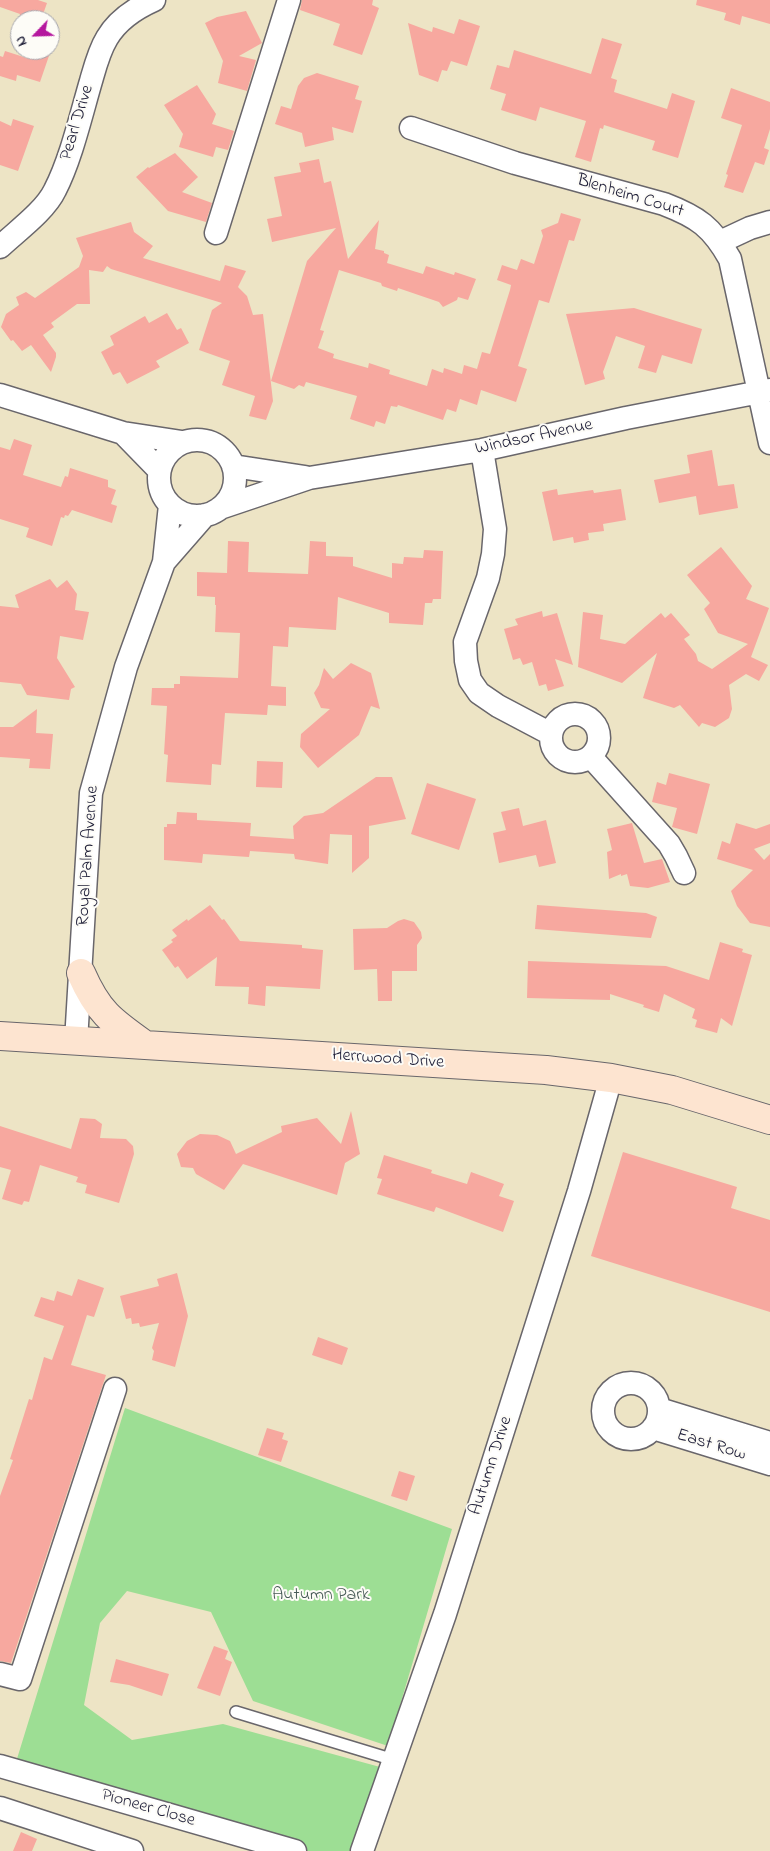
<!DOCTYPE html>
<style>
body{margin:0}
#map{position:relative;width:770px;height:1851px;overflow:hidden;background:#ede4c5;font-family:"Indie Flower",sans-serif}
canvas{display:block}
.north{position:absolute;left:10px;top:10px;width:50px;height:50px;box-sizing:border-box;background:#fdfcf7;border:1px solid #a5a5ac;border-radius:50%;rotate:246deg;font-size:14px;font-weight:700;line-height:20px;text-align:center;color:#22223b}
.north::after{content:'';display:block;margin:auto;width:18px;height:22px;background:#b5179e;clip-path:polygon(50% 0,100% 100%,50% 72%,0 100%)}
</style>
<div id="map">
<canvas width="770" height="1851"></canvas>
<div class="north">N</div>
</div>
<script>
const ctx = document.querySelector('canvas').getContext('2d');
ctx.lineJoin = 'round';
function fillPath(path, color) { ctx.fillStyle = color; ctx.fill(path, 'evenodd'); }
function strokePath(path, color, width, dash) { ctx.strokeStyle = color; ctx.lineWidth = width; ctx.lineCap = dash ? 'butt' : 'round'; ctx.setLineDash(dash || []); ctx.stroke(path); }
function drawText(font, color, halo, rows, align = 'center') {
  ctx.font = font + ' "Indie Flower",sans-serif'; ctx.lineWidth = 4; ctx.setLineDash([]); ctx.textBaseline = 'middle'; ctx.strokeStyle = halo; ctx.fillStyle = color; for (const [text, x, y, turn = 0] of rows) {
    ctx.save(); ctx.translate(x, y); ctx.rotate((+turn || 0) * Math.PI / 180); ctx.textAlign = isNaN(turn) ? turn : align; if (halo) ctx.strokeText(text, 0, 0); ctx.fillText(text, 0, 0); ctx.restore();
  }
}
const green = new Path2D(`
 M125,1408L452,1529L388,1746L253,1701L211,1612L127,1591L100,1623L84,1705L132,1740L223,1724L380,1767L360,1851H303L16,1762Z`);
const building = new Path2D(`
 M0,0H38L47,3L41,20H20V14L0,7Z
 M302,0H373L372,5L379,8L362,55L333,45L340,24L300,10Z
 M697,0H770V24L742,16L740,25L724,20L726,13L696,5Z
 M246,11L262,43L239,56L256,60L247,91L218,83L223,61L205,23L217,17Z
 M459,19L480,26L467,66L451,61L447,71L442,70L438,82L419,75L408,23L432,32L433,27L454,34Z
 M602,38L622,44L611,78L617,80L614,92L667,109L672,93L695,101L678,158L652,150L655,141L604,125L603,129L600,128L591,162L575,157L586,121L540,107L536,121L501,110L506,94L490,89L497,65L509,68L514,50L591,74Z
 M32,50H51L40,82L17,75L16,81L0,76V56L3,57L5,51L30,59Z
 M317,73L359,86L355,99L362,101L353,133L332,127L334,140L305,147L302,133L275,124L281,106L291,109L298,86L304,78Z
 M197,85L216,114L212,124L234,131L228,150L216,147L213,157L179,147L183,134L164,105Z
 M731,88L770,102V129L764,148L769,150L764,165L755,162L743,193L724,187L728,175L726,174L742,125L721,118Z
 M13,119L34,126L18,171L0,165V121L11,126Z
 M175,153L198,177L182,192L212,203L206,222L168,211L136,177L148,167L149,168Z
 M319,159L324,183L331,181L348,259L379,220L375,249L384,251V253L389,255L387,263L423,274L426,266L454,275L455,272L476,279L468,300L458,297L457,300L443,307L439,302L398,288L397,291L382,286L381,283L339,270L320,330L324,331L318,348L334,354L333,358L368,368L369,363L390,370L389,374L427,386L432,369L443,373L444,368L462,374L464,365L477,369L482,352L490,354L510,290L511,285L497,280L502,265L517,270L521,259L534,264L543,236L541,230L558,223L561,213L581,219L574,241L569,240L549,303L539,300L518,366L527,369L516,402L481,390L477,405L460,399L456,412L447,409L443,420L398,405L397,407L391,406L385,424L376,421L374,427L350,419L357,396L306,382L304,387L299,385L294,389L271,381L307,261L336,228L272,242L267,219L282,216L274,177L301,172L299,163Z
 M131,222L134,232L153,246L143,258L220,281L225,265L246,271L238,287L247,296L253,315L263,314L273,401L266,420L249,416L255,396L222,385L230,361L199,350L212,310L222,303L111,269L107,266L103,272L89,270L90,304H77L51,323L54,327L43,335L56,353V357L51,372L31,345L22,351L13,340L11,341L1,327L6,314L19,305L16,297L26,292L35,298L79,267L83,256L76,238Z
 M634,308L702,329L692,364L662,355L656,373L638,368L645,346L616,336L603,372L605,379L585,385L566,314Z
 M167,313L177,330L181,328L189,343L156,361L160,367L127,384L120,372L113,375L101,352L114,345L110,336L145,316L149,323Z
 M14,439L32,445L23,475L61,487L65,476L68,477L70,468L108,480V487L116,490L111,504L117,506L112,523L72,510L68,516L65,515L64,518L61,517L52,546L26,537L29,528L0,519V447L10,450Z
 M712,450L718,486L734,484L738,508L699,515L696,496L659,503L654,480L690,473L687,455Z
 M557,489L558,495L593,490L594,493L621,489L626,520L603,524L604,531L588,533L589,540L574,543L573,537L553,541L542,492Z
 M228,541L249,542L248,572L308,574L310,541L326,542V556L353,557V566L392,578V563L403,564L404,557L423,558L424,550L443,551L441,599H433L432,603H425L423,625L389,623V613L338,597L336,630L289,627L288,647L273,646L271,686L286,687V706L268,705L267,715L225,713L221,765L212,764L211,785L166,782L168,755L164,754L167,706L151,705L152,688H174V684H180V676L238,678L240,633L215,632L216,605H215V597L197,596V572L227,573Z
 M721,547L752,586L746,599L769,608L751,657L768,665L759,681L746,674L729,685L732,709L729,718L715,727L702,723L699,727L680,705L674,708L643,698L657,653L622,683L578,667L583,612L603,615L600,639L625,644L661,613L665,618L671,613L690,635L684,639L696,654L698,661L712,669L748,644L718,633L704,609L710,603L687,575Z
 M50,579L57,588L67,580L77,594L75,610L89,612L83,640L60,636L57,658L75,687L71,689L69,700L27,695L21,684L0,682V606L19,608L15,595Z
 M542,611L543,617L557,613L573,665L555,659L564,686L548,691L546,684L539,686L532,662L523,665L520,658L513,660L504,629L518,625L515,619Z
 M351,663L371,673L380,709L371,706L359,735L318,768L300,747L301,734L330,709L321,708L314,693L319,685L324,668L333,679Z
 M37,709L36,733L53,734L50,769L29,768L30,759L0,757V727H13Z
 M257,761L283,762L282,788L256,787Z
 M669,773L710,784L697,834L672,827L677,808L652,802L657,782L666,785Z
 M376,777H392L406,819L369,826V858L352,873V835L330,834L328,864L295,859L294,854L250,851L249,857L203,854L202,863L164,860V827H167V824H176L177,812L197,813V820L251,823L250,836L294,839L293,826L304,816L323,813Z
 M427,783L476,799L459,850L411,834Z
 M519,808L523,826L546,820L556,863L539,867L536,855L499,863L493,833L506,830L501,812Z
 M632,823L644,863L662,859L670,882L648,888L630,886L627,874L621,876V874L609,879L607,852L612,850L607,829Z
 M736,823L756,829L770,824V843L754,849L764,860L770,854V927L750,923L737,906L731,891L753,870L717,859L722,841L730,844Z
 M210,905L222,920L224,919L240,941L302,945V948L323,950L320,989L266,986L265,1006L248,1004L249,987L215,986L217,957L187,979L178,966L175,968L162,950L173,942L171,940L177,936L172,930L187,919L188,921Z
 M537,905L646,913L657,917L651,938L535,929Z
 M404,919L414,922L421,932L422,938L417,945V971H392V1001H378L377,969L354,970L353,929L387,928L398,921Z
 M720,942L743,949L742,952L752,955L732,1026L721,1018L717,1033L695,1027L697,1020L692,1018L695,1009L664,994L659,1012L643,1007L644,1005L610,994V1000L527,998L528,961L666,966L709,980Z
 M351,1111L360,1154L345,1163L337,1195L243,1164L224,1190L196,1174L193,1168L181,1167L177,1154L187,1141L200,1134L217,1135L230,1141L236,1154L282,1132L281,1126L317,1118L341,1144Z
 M80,1118L95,1119L102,1124L100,1138L126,1139L133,1146L134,1154L119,1203L85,1193L87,1185L76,1182L78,1177L40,1165L29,1202L24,1201L22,1205L2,1199L11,1170L0,1167V1126L71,1149Z
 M623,1152L737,1187L731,1208L770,1220V1312L591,1256Z
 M384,1155L432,1170L431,1173L467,1184L471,1172L504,1184L499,1196L514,1201L503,1232L436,1207L434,1212L377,1194L382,1179L377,1178Z
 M177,1273L188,1316L175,1367L152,1360L154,1351L152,1348L159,1323L140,1327L139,1323L132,1324L131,1318L126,1319L120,1296L159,1286L157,1279Z
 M78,1279L104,1288L94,1317L87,1315L71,1365L106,1375L11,1663L0,1661V1496L13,1460L10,1459L29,1399L32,1400L44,1357L52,1360L64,1326L34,1316L41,1297L54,1301L57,1291L72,1296Z
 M318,1337L348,1348L342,1365L312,1355Z
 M267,1428L284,1433L282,1439L288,1441L281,1462L258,1455Z
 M399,1471L415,1476L407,1501L391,1496Z
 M214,1646L228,1651L225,1659L232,1662L220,1696L197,1688Z
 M116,1659L169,1674L162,1696L129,1685L110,1682Z
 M21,1832L37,1839L32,1851H13Z`);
const lane = new Path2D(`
 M236,1712L394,1760`);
const street = new Path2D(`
 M411,128L515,163L664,204C698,217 712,227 730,259L770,443
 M216,233L289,0
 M720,242L750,228L770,222
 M0,247C17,231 45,211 55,190C71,159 81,115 91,81C95,67 99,51 107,38C117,21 136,8 154,0
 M0,395L123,433L182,442
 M123,433L159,470
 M159 478a38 38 0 1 1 76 0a38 38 0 1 1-76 0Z
 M482,450L495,529L493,554L488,578L465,642L466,661L470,680L479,693L498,706L551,734
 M233,466L305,477
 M220,508L309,478L482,450L626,418L770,390
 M164,562L205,515
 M551 738a24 24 0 1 1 48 0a24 24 0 1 1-48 0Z
 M591,757L669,844L676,856L684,873
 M76,1041L91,793L126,667L164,562L170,505
 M603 1411a28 28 0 1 1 56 0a28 28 0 1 1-56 0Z
 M659,1409L770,1443
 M653,1428L770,1464
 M0,1674L20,1679L115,1389
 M0,1766L295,1851
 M0,1808L132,1851
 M362,1851L445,1614L579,1191L611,1078`);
const secondary = new Path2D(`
 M81,973C98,1012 111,1021 145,1045
 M0,1036L546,1070L611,1078L672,1090L770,1120`);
const streetNames = [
 ["Pearl Drive",78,123,-73],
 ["Blenheim Court",630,197,17],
 ["Windsor Avenue",534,438,-12],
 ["Royal Palm Avenue",89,856,-86],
 ["Herrwood Drive",388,1060,4],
 ["East Row",711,1446,17],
 ["Autumn Drive",492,1466,-72],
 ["Pioneer Close",148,1809,16]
];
const parkNames = [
 ["Autumn Park",321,1596]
];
fillPath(green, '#9dde94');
fillPath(building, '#f7a89f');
strokePath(lane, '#69666b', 14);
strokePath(street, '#69666b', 25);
strokePath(secondary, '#69666b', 30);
strokePath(lane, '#fff', 11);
strokePath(street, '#fff', 22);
strokePath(secondary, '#fde4d0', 28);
drawText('18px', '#22223b', '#fdfcf7', streetNames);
drawText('18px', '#475a56', '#fdfcf7', parkNames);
</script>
